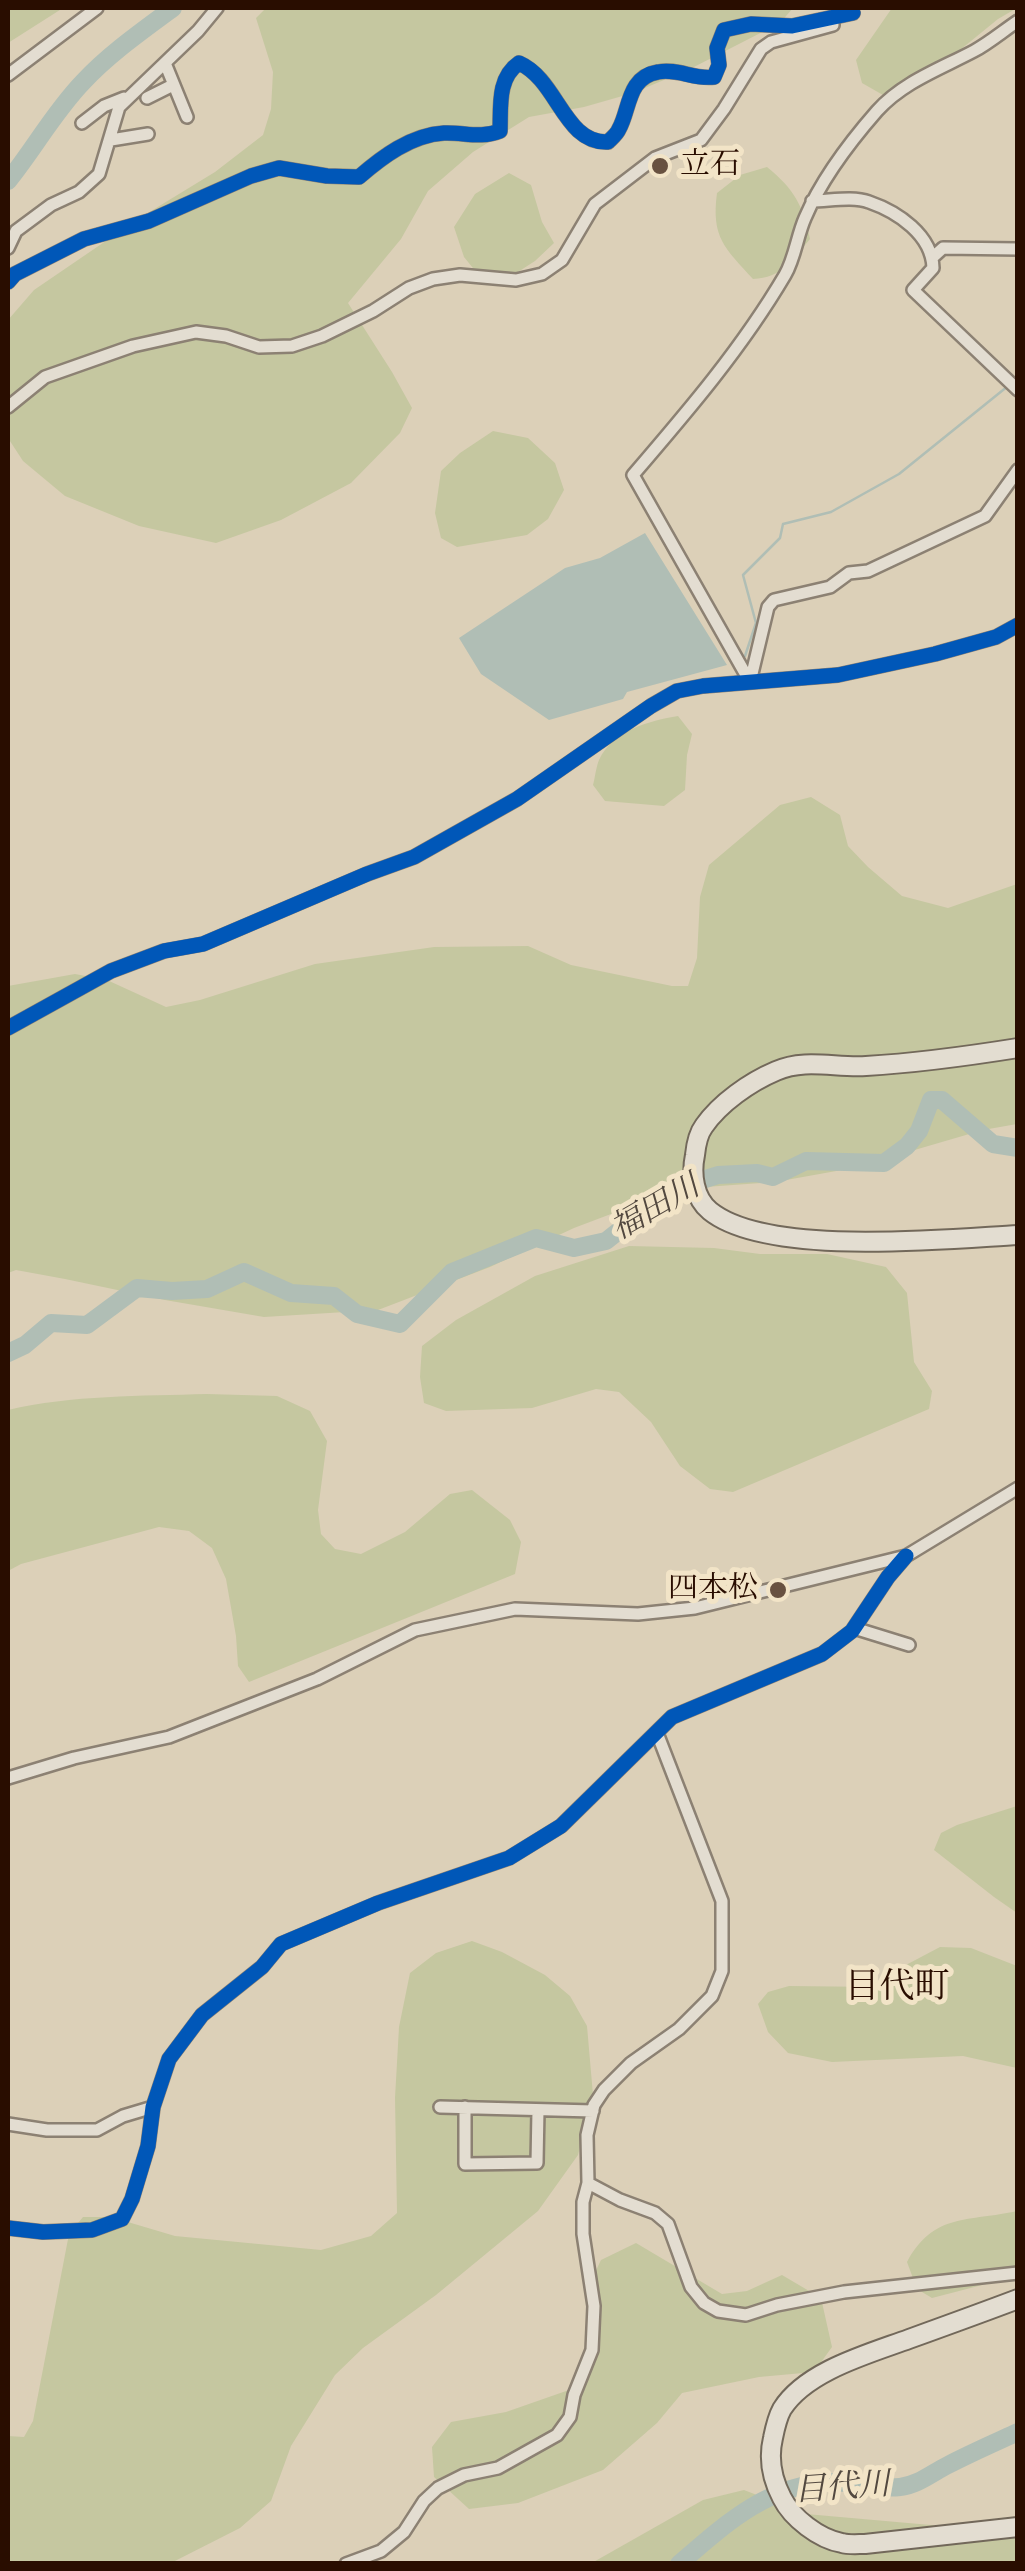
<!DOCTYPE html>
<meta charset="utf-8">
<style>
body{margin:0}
#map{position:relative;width:1025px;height:2571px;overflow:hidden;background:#dcd0b8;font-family:Alegreya,serif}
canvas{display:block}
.frame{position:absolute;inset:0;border:10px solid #290d00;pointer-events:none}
</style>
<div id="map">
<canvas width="1025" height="2571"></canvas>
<div class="frame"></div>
</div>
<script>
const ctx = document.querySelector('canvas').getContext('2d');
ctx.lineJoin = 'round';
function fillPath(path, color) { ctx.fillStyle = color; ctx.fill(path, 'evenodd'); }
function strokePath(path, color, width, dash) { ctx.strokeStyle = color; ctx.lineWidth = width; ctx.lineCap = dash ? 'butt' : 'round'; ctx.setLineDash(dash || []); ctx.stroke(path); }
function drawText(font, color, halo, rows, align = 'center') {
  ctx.font = font + ' Alegreya,"Noto Serif JP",serif'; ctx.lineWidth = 10; ctx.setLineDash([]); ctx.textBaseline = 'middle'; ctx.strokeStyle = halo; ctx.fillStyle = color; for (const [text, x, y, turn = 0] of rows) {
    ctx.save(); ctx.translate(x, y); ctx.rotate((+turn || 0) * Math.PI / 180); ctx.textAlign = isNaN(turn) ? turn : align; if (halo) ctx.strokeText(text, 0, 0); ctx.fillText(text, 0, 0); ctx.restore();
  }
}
const green = new Path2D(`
 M8,8H63L8,43Z
 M266,8H793L780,23L690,69L633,93L584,107L529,117L473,152L428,191L401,239L348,303L392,372L412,408L400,433L351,483L281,520L216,543L139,526L65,496L23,461L8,438V320L34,290L138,219L215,172L263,135L271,109L273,72L256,18Z
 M892,8H1017L998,19L906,94L883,95L862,83L856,60Z
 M767,167C794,189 803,205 810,239C792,260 782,278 753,279C725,248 711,238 717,193L740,175Z
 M509,173L531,185L542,222L554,243L535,261L507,279L481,278L464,257L454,227L475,194Z
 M493,431L528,438L555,463L564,490L548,519L527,535L457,547L441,538L435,513L441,471L460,453Z
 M678,716L692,734L687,755L685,790L664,806L605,801L593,785C595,778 596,767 599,760C613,730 649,721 678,716Z
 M811,797L840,815L848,846L868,867L902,896L948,908L1017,884V1124L983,1130L853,1168L775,1182L677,1189L574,1228L490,1267L378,1310L264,1317L165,1300L65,1279L16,1270L8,1273V986L75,974L107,980L166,1007L200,1000L315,964L434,947L528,946L571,965L672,986H688L697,958L700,897L709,865L780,805Z
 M629,1246L714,1248L760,1254H827L886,1267L907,1293L914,1362L932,1391L929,1409L733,1492L710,1489L680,1466L651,1422L619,1392L596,1389L532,1408L446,1411L424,1403L420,1377L422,1346L456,1320L535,1276Z
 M207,1394L277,1396L310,1411L327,1441L318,1510L321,1534L335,1549L361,1554L405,1532L450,1494L472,1490L510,1520L521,1542L515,1574L249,1682L238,1666L236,1636L226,1579L212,1548L189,1531L159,1527L21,1564L8,1571V1410C72,1395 141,1396 207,1394Z
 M1017,1806H1018L1017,1913L994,1897L934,1850L941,1833L957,1825Z
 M472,1941L502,1952L545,1975L570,1996L587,2026L593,2095L578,2155L538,2211L436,2295L363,2348L335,2375L291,2446L271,2501L240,2528L171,2563H8V2436L24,2437L33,2421L69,2234L83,2217H111L175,2236L321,2250L371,2236L397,2213L395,2098L399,2027L410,1973L436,1953Z
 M940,1947L971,1948L1017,1966V2068L963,2056L832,2062L788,2053L768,2032L758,2004L768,1992L789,1986L880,1987L904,1966Z
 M1017,2211V2272L986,2284L932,2298L917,2289L907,2262C934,2212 969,2222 1017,2211Z
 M636,2243L722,2294L747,2291L782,2275L821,2298L832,2347L814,2372L759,2377L682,2393L657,2423L603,2470L518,2503L469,2509L434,2477L432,2447L451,2422L506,2412L569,2390L584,2362L589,2285L601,2260Z
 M744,2490L806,2514L976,2529L1017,2526V2563L590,2564L703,2500Z`);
const water = new Path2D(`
 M645,533L727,665L627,692L623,699L549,720L481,674L459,638L565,568L600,558Z`);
const stream = new Path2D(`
 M745,656L756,623L743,575L780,538L783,524L831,512L899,474L1008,386`);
const river = new Path2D(`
 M8,181C34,149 54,112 83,82C109,54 142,31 173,8
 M8,1353L25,1345L51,1323L87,1325L137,1288L172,1291L207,1289L244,1272L291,1293L334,1296L357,1314L400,1324L452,1272L536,1238L574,1248L606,1241L659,1199L690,1184L718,1175L757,1173L773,1177L806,1161L884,1163L907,1146L919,1131L931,1100H942L993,1144L1018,1148
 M679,2564C724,2525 768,2484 831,2482C853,2482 878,2490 900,2487C918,2485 932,2473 948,2465C971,2453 994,2443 1018,2432`);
const street = new Path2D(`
 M165,63L187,117
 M8,75L97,8
 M147,98L173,85
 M82,123L104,106L124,98
 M111,140L148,134
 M812,201C829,201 853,196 869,202C898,212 932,235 933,268L913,290L1018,390
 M8,248L16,231L51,205L79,192L99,174L119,107L198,31L217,8
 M932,258L943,248L1018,249
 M8,282L15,274L84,239L149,221L251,176L279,168L327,176L359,177C382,157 411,135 444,133C464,132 480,139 500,131C501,107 497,78 519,63C558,80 564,144 608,142C612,138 617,134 619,129C630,110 627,77 658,72C677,68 695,80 714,77L719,65L717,48L724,30L751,24L792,26L853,13
 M8,407L45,377L133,346L196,332L226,336L259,347L292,346L322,336L373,311L409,288L433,279L460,275L516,280L542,274L562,260L595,204L655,158L701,140L724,109L761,49L771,42L833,25
 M750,682L633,475C688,411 742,348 785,275C795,258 797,236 805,218C822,178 849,143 877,111C903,82 940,69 974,51C989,43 1003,31 1018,21
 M750,682L768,607L774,600L830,587L849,573L868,571L985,516L1018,470
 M8,1028L111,971L164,951L203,944L367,874L414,857L517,799L651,706L677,691L703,686L838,675L935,654L996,637L1018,625
 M854,1628L909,1645
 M8,1778L74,1758L169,1737L317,1679L415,1630L515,1609L638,1614L695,1608L906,1556L1018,1488
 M440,2107L593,2111
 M465,2107V2164L537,2163L538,2110
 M8,2124L47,2130H97L123,2116L153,2107
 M588,2183L620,2200L655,2213L668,2224L691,2287L704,2303L718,2311L746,2315L777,2305L844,2292L1018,2273
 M8,2228L43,2232L92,2230L122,2219L132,2199L148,2146L153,2107L169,2059L202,2015L262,1967L281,1944L378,1903L509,1858L561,1826L672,1717L822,1654L852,1631L888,1577L906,1556
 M346,2564L381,2551L404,2532L424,2501L438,2488L464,2475L498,2468L557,2435L570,2417L574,2395L592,2350L594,2306L583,2234V2202L588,2183L587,2135L594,2105L604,2090L631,2063L679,2029L712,1996L722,1971V1901L657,1733`);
const secondary = new Path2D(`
 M1018,1048C968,1056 917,1063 866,1066C835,1068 805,1058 776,1071C750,1082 720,1103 704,1126C698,1134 696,1145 695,1155C691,1174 694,1198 710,1211C767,1257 945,1239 1018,1235
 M1018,2299C981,2313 945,2326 909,2339C868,2354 806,2371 782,2409C777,2418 775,2428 773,2438C768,2459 772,2479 782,2498C792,2518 819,2539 842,2543C849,2545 858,2544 865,2544L1018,2527`);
const cycleway = new Path2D(`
 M8,282L15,274L84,239L149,221L251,176L279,168L327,176L359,177C382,157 411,135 444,133C464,132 480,139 500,131C501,107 497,78 519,63C558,80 564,144 608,142C612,138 617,134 619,129C630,110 627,77 658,72C677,68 695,80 714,77L719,65L717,48L724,30L751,24L792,26L853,13
 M8,1028L111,971L164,951L203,944L367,874L414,857L517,799L651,706L677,691L703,686L838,675L935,654L996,637L1018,625
 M8,2228L43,2232L92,2230L122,2219L132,2199L148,2146L153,2107L169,2059L202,2015L262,1967L281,1944L378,1903L509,1858L561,1826L672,1717L822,1654L852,1631L888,1577L906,1556`);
const markers = [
 [660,166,10,"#685140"],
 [778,1590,10,"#685140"]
];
const poiNames = [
 ["立石",680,166],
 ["四本松",758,1590,"right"]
];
const waterNames = [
 ["福田川",656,1209,-30],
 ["目代川",842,2489,-4]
];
const quarterNames = [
 ["目代町",897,1988]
];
fillPath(green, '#c5c7a0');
fillPath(water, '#b0beb5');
strokePath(stream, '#b0beb5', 2.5);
strokePath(river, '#b0beb5', 18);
strokePath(street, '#8c8173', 16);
strokePath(secondary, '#72685a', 22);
strokePath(street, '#e3ddd1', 11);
strokePath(secondary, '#e3ddd1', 18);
strokePath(cycleway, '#0057b8', 15);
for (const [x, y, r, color] of markers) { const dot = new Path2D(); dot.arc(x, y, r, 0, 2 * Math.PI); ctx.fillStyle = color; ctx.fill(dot); strokePath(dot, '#f2e4c7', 4); }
drawText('30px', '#290d00', '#f2e4c7', poiNames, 'left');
drawText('italic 32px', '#52483f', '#f2e4c7', waterNames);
drawText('35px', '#290d00', '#f2e4c7', quarterNames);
</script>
